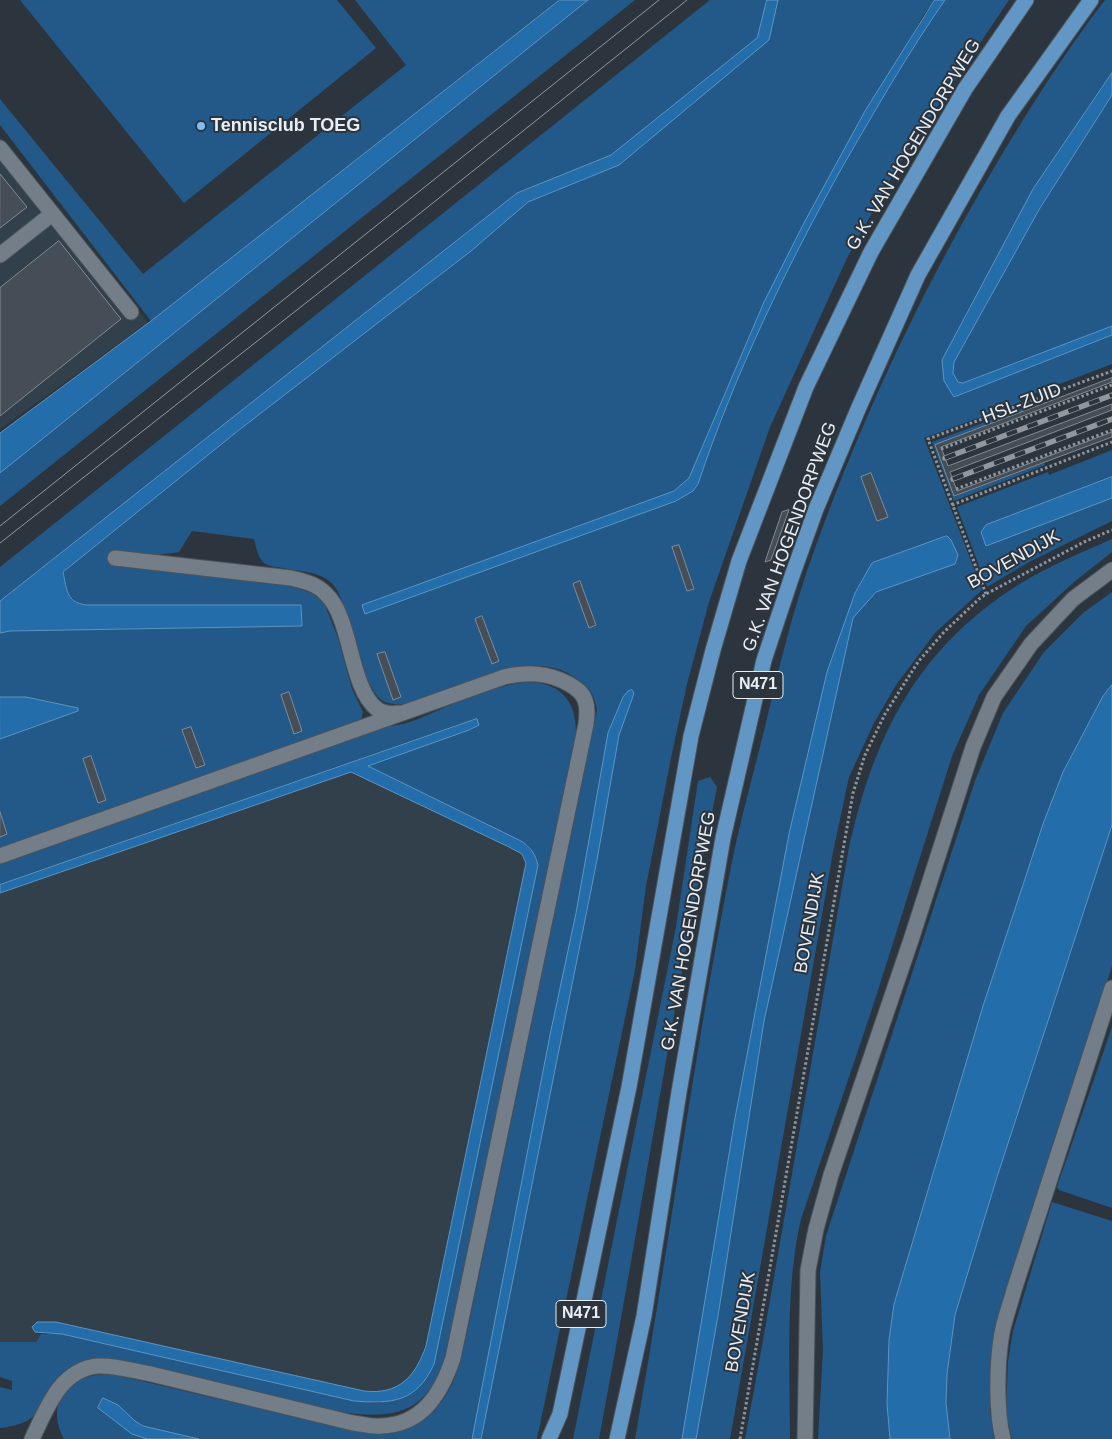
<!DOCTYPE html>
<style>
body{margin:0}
canvas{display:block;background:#2c353d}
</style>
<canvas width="1112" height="1439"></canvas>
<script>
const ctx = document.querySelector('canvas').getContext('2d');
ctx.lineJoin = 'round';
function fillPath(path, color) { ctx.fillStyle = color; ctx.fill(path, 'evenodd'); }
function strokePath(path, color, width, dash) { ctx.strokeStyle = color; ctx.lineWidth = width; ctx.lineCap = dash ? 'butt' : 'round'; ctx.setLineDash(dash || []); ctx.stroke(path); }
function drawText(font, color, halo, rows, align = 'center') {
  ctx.font = font + ' Helvetica,sans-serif'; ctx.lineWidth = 4; ctx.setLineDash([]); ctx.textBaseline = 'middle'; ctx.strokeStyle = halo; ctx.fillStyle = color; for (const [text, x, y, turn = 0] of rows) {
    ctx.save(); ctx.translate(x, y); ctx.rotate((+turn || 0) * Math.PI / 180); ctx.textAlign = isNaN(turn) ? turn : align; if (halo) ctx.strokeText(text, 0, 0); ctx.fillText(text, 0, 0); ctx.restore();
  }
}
const built = new Path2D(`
 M0,136L148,323L0,429Z
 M351,772L509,847L522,854L526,863L426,1346L420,1363L409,1378L391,1390L378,1392L364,1391L56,1322L37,1323L32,1327L35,1332L41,1334L36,1342H0V893Z`);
const green = new Path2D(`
 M20,0H337L376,48L184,203Z
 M355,0H560L151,321L0,125V99L143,274L406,65Z
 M588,0H635L0,506V473Z
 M710,0H767L757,38L611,155L517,193L0,601V567Z
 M778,0H935L923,16L764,302L689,478L674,491L362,605L365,613L676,501L693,491L698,484C735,373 787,266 844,164C876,109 908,53 945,0H1009L902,159L847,258L770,427L709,602L687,684L672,753L646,886L635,970L537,1439H64C47,1409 62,1380 96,1375C105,1373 115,1375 124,1377L351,1430C364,1432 379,1435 393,1433C401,1432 408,1428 415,1424C452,1405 458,1370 467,1333L597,710C594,694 590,688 577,679C543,654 502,670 466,683C447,690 427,697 408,704C401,704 392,705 385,702C360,689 351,616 337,590C326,571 302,572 283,568C277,567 269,567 264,563C258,558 256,547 254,539L192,531L179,552L115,561L289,585L314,594L325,605L338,638L352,689L363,712L361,720L0,849V739L77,711L78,708L26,697H0V633L10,631L302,626L301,605H86C66,602 67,590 63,572L239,430L471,251L528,202L619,165L768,40Z
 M1105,0H1112V73L1033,189L942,360L954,397L1112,335V364L1020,399L1021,402L924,438L982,590L935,633L896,685L874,723L849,777L833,852L730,1439H635C670,1242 695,1043 735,847C744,807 755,767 765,727C777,675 790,622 807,571C855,433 917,299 991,173C1026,114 1063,54 1105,0Z
 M1112,95V326L963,383L958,382L953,373L954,362L1040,208Z
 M1023,408L1025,412L936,445L954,496L1044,463L1045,465L954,501L932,442Z
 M1112,450V521L1029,562L987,587L957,507L1048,472L1049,475Z
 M1112,539V552L1074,582L1026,626L979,695L952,756L873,1006L801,1219C785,1286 790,1369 790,1439H745L759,1363L848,853C873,736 918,646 1023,582C1051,565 1083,552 1112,539Z
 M1112,592V685L1103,696L1063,772L1043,824L983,1006L894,1304L889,1340L887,1404L890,1439H818L823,1350L820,1272L826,1236L975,781L1003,713L1044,652L1083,613Z
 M526,682C559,682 576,699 576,732L449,1344C431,1412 400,1422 334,1411L153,1369L61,1376C33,1403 49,1422 0,1428V1387L12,1390V1381L0,1377V1342H36L41,1334H62L354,1401L379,1403L427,1378L535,856L529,846L521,841L367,766L469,730L477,719L0,885V862L390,726C411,724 422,717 441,709C467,697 497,686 526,682Z
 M710,777L717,787C673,1004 640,1222 599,1439H573L676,927L698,781Z
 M1112,825V966L1004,1305L991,1387L990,1412L994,1439H950L946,1403L947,1374L955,1315L997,1177Z
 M1112,1027V1208L1059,1190L1057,1187Z
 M1052,1202L1112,1221V1439H1012L1006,1412L1008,1361L1013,1331Z`);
const water = new Path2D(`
 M560,0H588L0,473V433L151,321Z
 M767,0H778L769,40L619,165L528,202L471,251L239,430L63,572C67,590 66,602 86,605H301L302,626L10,631L0,633V601L517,193L611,155L757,38Z
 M935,0H945C908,53 876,109 844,164C787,266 735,373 698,484L693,491L676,501L365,614L362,605L674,491L689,478L764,302L805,221L865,111Z
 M1112,73V95L1040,208L954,362L953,373L958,382L963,383L1112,326V335L954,397L944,381L942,360L1033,189Z
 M1112,477V498L986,546L981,532L986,525Z
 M947,536L951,540L958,555L955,564L876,592L853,618L764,1021L718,1316L696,1439H682L735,1118L789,834L827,672L855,593L872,563Z
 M1112,685V825L997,1177L955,1315L947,1374L946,1403L950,1439H890L887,1404L889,1340L894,1304L983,1006L1043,824L1063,772L1103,696Z
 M632,690L634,693L632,699L619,735L597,860L481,1439H472L550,1035L576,913L608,733L623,697L628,691Z
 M0,697H26L78,708V711L0,739Z
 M477,719L479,725L469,730L368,766L521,841C531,847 535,854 538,865L434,1364C417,1402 392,1404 354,1401L62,1334L35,1332L32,1327L37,1322H56L364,1391C399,1395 415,1377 426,1346L526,863L522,854L509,847L351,772L0,893V885Z
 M103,1398L118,1405L135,1421L143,1426L199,1439H147L132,1434L98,1408Z`);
const building = new Path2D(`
 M0,174L27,207L0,228Z
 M59,241L121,319L0,416V288Z
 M1112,378V382L941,447L948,466L1112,404V410L950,472L957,491L1112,432V437L954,496L935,445Z
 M871,473L888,517L877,521L861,477Z
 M789,510L771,560L765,562L782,512Z
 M679,545L694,589L687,591L672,547Z
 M580,581L596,625L589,628L573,584Z
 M482,616L499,661L492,664L475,619Z
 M385,652L401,697L393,700L377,654Z
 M289,692L302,731L294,734L281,695Z
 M191,727L205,765L196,768L182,730Z
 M91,756L106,800L98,803L83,759Z
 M0,812L7,834L0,837Z`);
const path = new Path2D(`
 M941,449L1112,385
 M956,489L1112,430
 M952,505L1112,442
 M986,594L928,439L1112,371
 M740,1439L853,793L865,755L885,714L918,662L944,632L979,599L986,594L1084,542L1112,530`);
const minor = new Path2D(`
 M0,148L131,312
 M0,255L52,214
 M115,558L291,578C304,581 317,584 326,594C352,618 349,687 377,709C384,714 391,714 399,713
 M0,856L504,677C527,672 547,672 569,684C576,688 582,692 585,700C588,708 587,716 586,724L453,1358C441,1394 422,1425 381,1426C372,1427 362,1424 353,1423L151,1374C134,1371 115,1365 98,1366C60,1369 46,1410 32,1439
 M805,1439L808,1270L816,1229L831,1175L911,940L973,747L994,697L1031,644L1073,599L1112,570
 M1003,1439C996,1412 997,1366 1001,1339C1003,1322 1010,1306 1014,1290L1112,988`);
const major = new Path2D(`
 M549,1439L560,1414L629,1087L691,736L713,650L739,561L806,387L871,252L965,89L1026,0
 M617,1439L644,1316L679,1092L723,838L764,660L792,576L816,509L859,407L918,275L1008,116L1091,0`);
const tram = new Path2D(`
 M0,526L659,0
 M0,543L409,222L687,0`);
const rail = new Path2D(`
 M945,458L1112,395
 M953,479L1112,419`);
const markers = [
 [201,126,5,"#7dbef9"]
];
const shields = [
 [758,685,50],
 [581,1314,50]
];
const shieldNames = [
 ["N471",758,685],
 ["N471",581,1314]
];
const poiNames = [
 ["Tennisclub TOEG",211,126]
];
const streetNames = [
 ["G.K. VAN HOGENDORPWEG",914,145,-59],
 ["HSL-ZUID",1022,404,-21],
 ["G.K. VAN HOGENDORPWEG",790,537,-70],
 ["BOVENDIJK",1014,560,-29],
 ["BOVENDIJK",810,923,-80],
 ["G.K. VAN HOGENDORPWEG",689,931,-80],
 ["BOVENDIJK",741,1322,-80]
];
fillPath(built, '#32404c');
fillPath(green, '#225988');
fillPath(water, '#226daa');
strokePath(water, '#5e94c0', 1);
fillPath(building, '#454e57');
strokePath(building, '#818b95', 1);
strokePath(minor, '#4b535a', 17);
strokePath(major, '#4b535a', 17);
strokePath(path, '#8d949b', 3, [2.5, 2.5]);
strokePath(minor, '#747e88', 15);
strokePath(major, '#6196c5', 15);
strokePath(tram, '#90979e', 1);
strokePath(rail, '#90979e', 5.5);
strokePath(rail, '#2c353d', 4, [11]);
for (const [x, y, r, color] of markers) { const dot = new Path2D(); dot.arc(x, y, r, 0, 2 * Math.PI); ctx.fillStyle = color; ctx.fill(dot); strokePath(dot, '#2c353d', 2); }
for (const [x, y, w] of shields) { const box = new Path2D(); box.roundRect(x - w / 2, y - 13.5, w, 27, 4); ctx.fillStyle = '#2c353d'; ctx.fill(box); strokePath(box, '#e9eef4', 1); }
drawText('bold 16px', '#e9eef4', null, shieldNames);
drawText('bold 18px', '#e9eef4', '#2c353d', poiNames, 'left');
drawText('18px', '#e9eef4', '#2c353d', streetNames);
</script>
